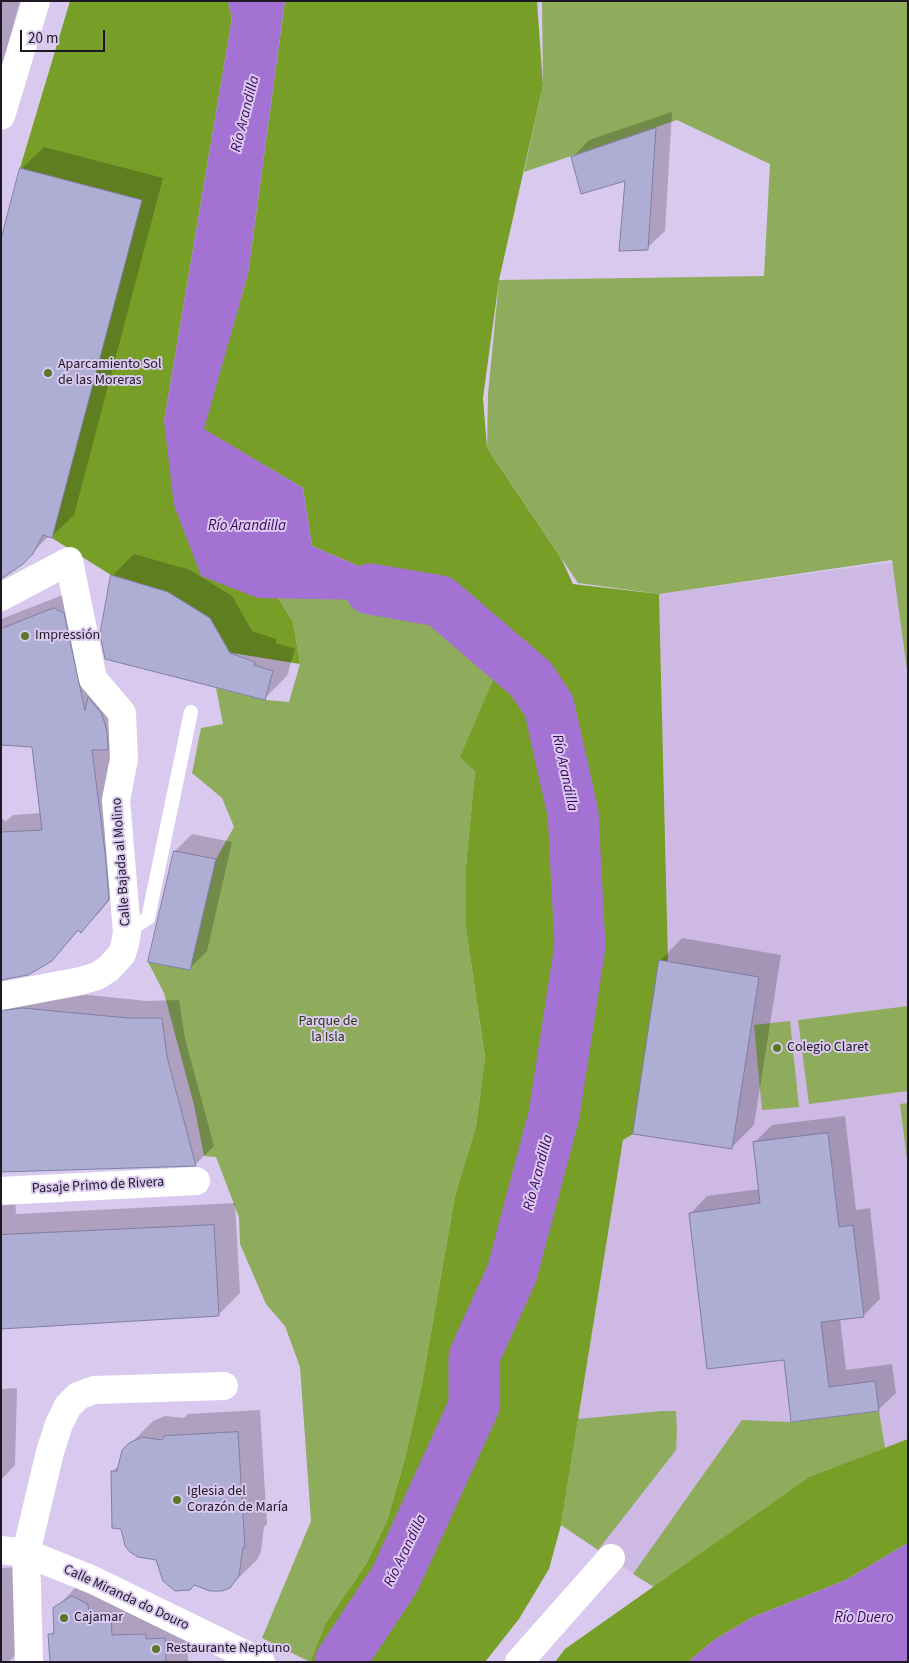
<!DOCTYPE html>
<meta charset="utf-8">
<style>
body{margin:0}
#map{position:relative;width:909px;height:1663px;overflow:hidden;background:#dac9ee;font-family:"Source Sans 3",sans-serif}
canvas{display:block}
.frame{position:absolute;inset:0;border:2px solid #1e1825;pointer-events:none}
.scale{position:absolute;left:20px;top:30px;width:85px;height:22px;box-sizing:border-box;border:2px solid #1e1825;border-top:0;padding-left:6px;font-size:15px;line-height:18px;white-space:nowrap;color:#1e1825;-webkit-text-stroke:4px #dac9ee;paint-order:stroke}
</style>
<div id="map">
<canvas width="909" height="1663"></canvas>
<div class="frame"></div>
<div class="scale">20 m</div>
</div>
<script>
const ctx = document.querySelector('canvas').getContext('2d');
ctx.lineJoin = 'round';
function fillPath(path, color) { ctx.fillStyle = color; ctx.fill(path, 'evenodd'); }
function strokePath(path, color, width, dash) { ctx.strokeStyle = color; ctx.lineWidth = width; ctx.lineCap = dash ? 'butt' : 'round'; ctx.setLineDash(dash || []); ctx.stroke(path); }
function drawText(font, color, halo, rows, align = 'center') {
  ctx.font = font + ' "Source Sans 3",sans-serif'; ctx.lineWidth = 4; ctx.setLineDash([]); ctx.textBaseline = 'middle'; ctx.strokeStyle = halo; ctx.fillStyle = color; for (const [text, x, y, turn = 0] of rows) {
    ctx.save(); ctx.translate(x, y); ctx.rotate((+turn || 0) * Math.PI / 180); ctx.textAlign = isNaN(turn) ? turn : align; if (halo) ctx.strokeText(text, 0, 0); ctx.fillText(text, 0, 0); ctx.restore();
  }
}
const built = new Path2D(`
 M893,562L908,675V1439L809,1477L654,1587L561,1525L623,1140L633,1134L659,962L668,961L659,594Z`);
const green = new Path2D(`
 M542,1H908V677L892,560L659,594L578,583L487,448L488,394L499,280L764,276L770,164L677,120L524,172L543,85Z
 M273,590L440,601L504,655L475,771L466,866V928L485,1059L476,1126L455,1196L421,1389L405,1458L387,1521L366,1564L325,1624L310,1662L262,1638L311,1521L300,1367L285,1326L266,1304L240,1244L239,1217L216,1157L204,1156L194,1105L164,993L148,962L190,970L216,859L234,827L222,798L192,773L201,728L223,724L216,688L265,700L289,702L300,664L293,622Z
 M908,1006V1091L809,1104L798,1020Z
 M790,1021L799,1107L762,1110L754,1025Z
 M908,1103V1167L900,1104Z
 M662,1411H676L677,1430L676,1450L598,1550L561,1525L578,1419Z
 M879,1411L885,1448L809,1477L654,1587L633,1574L742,1420L791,1422Z`);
const forest = new Path2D(`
 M70,1H228L232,18L164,421L258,598H278L293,622L300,664L226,652L227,648L210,618L168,592L111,575L52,538L59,507L20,168Z
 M285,1H537L543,85L499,280L483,398L487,448L561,558L573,584L659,594L668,961L659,963L633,1134L623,1140L561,1525L549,1569L519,1619L485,1662H310L325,1624L366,1564L387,1521L405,1458L421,1389L455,1196L476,1126L485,1058L466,928V866L475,771L460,757L504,655L440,601L312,546L303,488L203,429L248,274Z
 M908,1439V1543L846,1580L753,1617L714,1640L688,1662H555L565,1649L809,1477Z`);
const water = new Path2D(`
 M228,1H285L248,274L204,429L303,488L312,546L440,601L463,623L366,600L258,598L201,576L174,505L164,421L232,18Z
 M908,1543V1662H688L714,1640L753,1617L846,1580Z`);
const shadow = new Path2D(`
 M1,1H20L1,70Z
 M672,112L665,231L647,248L626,179L572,158L589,140Z
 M44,147L163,178L74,515L51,537L49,536L32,553L21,169Z
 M134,554L190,570L232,596L252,631L276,639V643L295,649L287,676L264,699L112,576Z
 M73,591L107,680L126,880L99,913L81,931L79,930L52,960L4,978L1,983V820L4,819L5,822L13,815L42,813L34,746L1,744V619Z
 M192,834L232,842L207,951L190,968L175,851Z
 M682,938L781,955L754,1125L732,1147L660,961Z
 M1,986L147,1001L179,1000L185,1039L214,1146L196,1164L1,1171Z
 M845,1116L856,1210L870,1208L880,1299L863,1316L840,1319L846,1370L892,1364L896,1393L878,1410L792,1420L785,1359L690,1214L707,1196L760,1189L755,1142L772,1125Z
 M15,1196L16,1214L235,1203L240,1293L218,1315L1,1328V1197Z
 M17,1388L15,1465L1,1480V1389Z
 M260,1410L267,1524L264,1527L261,1552L257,1560L229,1587L195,1583L157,1558L112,1472L120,1464L130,1444L153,1421L165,1416L184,1418L188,1414Z
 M18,1567L22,1649L8,1662H1V1568Z
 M77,1586L187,1616L188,1662H51L50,1635L55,1629V1609Z`);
const river = new Path2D(`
 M340,1662L395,1579L474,1406V1357L512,1273L554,1115L580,946L573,813L549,706L531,679L440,601L370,589`);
const building = new Path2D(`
 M656,128L648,250L619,251L625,181L581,194L571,157Z
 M20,168L142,200L52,538L43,535L33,554L23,564L1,579V239Z
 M111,575L168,592L210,618L230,653L255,662L254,665L273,671L265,700L105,659L100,634Z
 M54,608L64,613L85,711L88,697L102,714L107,732L108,750H92L105,852L109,899L81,933L78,930L52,961L28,975L1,980V832L42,830L32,747L1,745V629Z
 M174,851L216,859L190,970L148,962Z
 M659,960L759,977L732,1149L633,1134Z
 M22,1008L128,1018H162L167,1057L196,1166L1,1172V1011Z
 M828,1133L839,1227L853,1225L864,1317L821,1322L829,1387L875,1381L879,1411L791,1422L784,1360L707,1369L689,1213L760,1203L753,1142Z
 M214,1225L219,1316L1,1329V1235Z
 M238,1432L245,1547H243L239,1576L230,1588L222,1591H210L194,1585L190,1590L175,1591L163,1581L156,1560L138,1557L130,1552L125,1546L121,1529L112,1528L111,1471H117L122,1450L129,1443L142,1437L162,1440L165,1436Z
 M72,1596L88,1604L89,1617L111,1616L112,1635L146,1634V1639L165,1638L166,1662H50L48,1634H54L53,1608Z`);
const service = new Path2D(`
 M127,932L148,918L191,712`);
const minor = new Path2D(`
 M1,597L69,561L93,679L122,713L124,759L116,800L127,932L125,944L122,954L108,969L97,976L81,981L1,996
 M1,1191L196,1181
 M29,1662L26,1553L50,1452L59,1424L68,1406L78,1396L94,1390L224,1386
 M519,1662L611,1558`);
const tertiary = new Path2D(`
 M1,116L36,1
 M1,1550L26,1553L93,1580L261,1662`);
const markers = [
 [48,373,5,"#5b7629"],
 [25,636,5,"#5b7629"],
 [777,1048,5,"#5b7629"],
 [177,1500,5,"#5b7629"],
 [64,1618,5,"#5b7629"],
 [156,1649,5,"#5b7629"]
];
const poiNames = [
 ["Aparcamiento Sol",58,365],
 ["de las Moreras",58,381],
 ["Impressión",35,636],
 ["Colegio Claret",787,1048],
 ["Iglesia del",187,1492],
 ["Corazón de María",187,1508],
 ["Cajamar",74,1618],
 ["Restaurante Neptuno",166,1649]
];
const streetNames = [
 ["Calle Bajada al Molino",122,862,-94],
 ["Pasaje Primo de Rivera",98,1186,-3],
 ["Calle Miranda do Douro",126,1598,25]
];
const parkNames = [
 ["Parque de",328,1022],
 ["la Isla",328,1038]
];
const waterNames = [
 ["Río Arandilla",246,114,-76],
 ["Río Arandilla",247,527],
 ["Río Arandilla",564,773,78],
 ["Río Arandilla",539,1173,-75],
 ["Río Arandilla",406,1551,-64],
 ["Río Duero",864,1619]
];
fillPath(built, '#cdb9e3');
fillPath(green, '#8eac5c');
fillPath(forest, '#779e27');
fillPath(water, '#a372d3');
fillPath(shadow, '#0003');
strokePath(river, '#a372d3', 51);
fillPath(building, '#aeadd3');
strokePath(building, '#7f7ea2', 1);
strokePath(service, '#fff', 14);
strokePath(minor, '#fff', 28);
strokePath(tertiary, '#fff', 28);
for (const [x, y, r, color] of markers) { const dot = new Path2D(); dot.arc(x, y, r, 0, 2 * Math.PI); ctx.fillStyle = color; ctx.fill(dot); strokePath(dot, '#dac9ee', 2); }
drawText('14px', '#1e1825', '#dac9ee', poiNames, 'left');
drawText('14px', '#1e1825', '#dac9ee', streetNames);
drawText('14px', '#2d3c0e', '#dac9ee', parkNames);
drawText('italic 15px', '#3d0561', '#dac9ee', waterNames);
</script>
